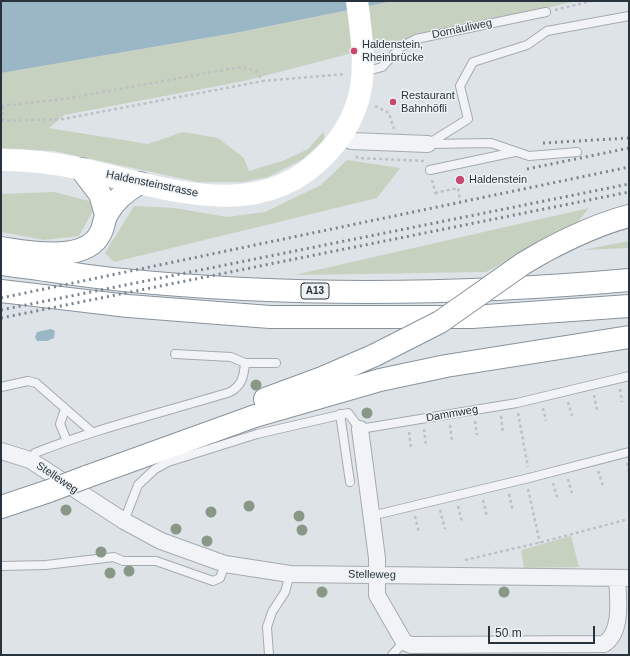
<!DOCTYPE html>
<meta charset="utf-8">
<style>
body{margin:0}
#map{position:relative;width:630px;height:656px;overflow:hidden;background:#dee3e7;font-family:Helvetica,sans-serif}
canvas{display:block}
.frame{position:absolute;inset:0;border:2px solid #28333d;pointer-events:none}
.scale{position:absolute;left:488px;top:626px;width:107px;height:18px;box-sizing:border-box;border:2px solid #28333d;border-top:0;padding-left:5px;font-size:12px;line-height:14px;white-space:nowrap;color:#28333d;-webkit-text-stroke:3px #eef2f5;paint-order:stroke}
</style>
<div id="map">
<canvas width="630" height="656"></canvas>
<div class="frame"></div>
<div class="scale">50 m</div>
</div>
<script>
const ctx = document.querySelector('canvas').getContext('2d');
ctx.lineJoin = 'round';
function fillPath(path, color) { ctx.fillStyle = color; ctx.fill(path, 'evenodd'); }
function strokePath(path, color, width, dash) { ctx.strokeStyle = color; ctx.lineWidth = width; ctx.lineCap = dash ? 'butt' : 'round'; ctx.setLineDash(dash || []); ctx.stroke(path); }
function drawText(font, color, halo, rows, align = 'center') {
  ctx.font = font + ' Helvetica,sans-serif'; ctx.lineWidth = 3; ctx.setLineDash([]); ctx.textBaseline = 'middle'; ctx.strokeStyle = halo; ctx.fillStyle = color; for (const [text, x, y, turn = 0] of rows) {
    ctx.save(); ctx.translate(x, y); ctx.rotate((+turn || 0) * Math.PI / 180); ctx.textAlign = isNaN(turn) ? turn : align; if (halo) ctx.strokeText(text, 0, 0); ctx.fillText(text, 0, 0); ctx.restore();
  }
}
const green = new Path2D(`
 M393,1H577L395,42L244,81L64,115L49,128L148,144L183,132L218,138L244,158L249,171L285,160L308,149L324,131V140L303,159L268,177L243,182H198L54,151L1,148V73L235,33Z
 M347,160L400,168L377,198L114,262L105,253L134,206L174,208L227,217L265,212L321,185Z
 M54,192L97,203L79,236L44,240L1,232V194Z
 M589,208L576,224L486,272L295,275Z
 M629,241V248L582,250Z
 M571,536L579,567L524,568L521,550Z`);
const water = new Path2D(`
 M1,1H393L235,33L1,73Z
 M51,329L55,331L54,338L47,341H37L35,337L37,332Z`);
const path = new Path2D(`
 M555,10L591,1
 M1,106L64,99L240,67L256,71L263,81L345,74
 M3,106V121
 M375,106L389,113L394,129
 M1,121L63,119L263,81
 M356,156L358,158L424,161
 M432,180L436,195
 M435,193L458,188L460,200
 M620,389L622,402
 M594,395L597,410
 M568,402L572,416
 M543,408L546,421
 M518,413L528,467
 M501,416L503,433
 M475,421L477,435
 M450,425L452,442
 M424,429L426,446
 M409,432L411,449
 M627,463L629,472
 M598,471L603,486
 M568,479L572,493
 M553,483L557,497
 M528,489L540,543
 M509,494L513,511
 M483,500L487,517
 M458,506L462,522
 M440,510L445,529
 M415,516L419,533
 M465,560L542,542L629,519`);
const lane = new Path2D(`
 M364,72L382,67L401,47L416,39L546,12
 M428,144L468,119L460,86L473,62L527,45L547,31L629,16
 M428,144L491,143L529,156L577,152
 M430,170L515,152
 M175,354L231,357L245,363H276
 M1,387L28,381L36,383L92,432
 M65,409L60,424L67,441
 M340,414L350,482
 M30,460L35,453C98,428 165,412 230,392C242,386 244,375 245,363
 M371,516L529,478L629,452
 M124,521L138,485L155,469L168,462L257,434L348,413L360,429L517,403L629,376
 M1,566L46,565L114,557L123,561H156L213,581L220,578L225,564
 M269,655L267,627L272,612L285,592L290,574
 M392,655L404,642`);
const street = new Path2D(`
 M341,135L351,141L428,144
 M360,429L377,558V595L404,642L411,645L604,644C623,632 618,598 617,578
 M1,451L30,460L124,521L161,541L225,564L290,574L629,578`);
const secondary = new Path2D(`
 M1,160C29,160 55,163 82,169C163,187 259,226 326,154C372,106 365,61 357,1`);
const highway = new Path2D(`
 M81,169L100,194L106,215
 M1,248C28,252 87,264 101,232C104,226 104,219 107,214C114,201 127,190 140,183
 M543,252C571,237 598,224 629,216
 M1,264C42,269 83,276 123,280C291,297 461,295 629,280
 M1,291L128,306L270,317H472L629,306
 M265,399L322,378L375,355
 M86,477L255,416L380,380L446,366L629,337
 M1,507L49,491`);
const rail = new Path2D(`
 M543,143L629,138
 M527,169L629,148
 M1,298L629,167
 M1,310L629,184
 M1,318L629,192`);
const highwayBridge = new Path2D(`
 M375,355L440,322L524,263L543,252
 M49,491L86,477`);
const trees = [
 [256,385],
 [367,413],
 [249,506],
 [66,510],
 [211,512],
 [299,516],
 [176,529],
 [302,530],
 [207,541],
 [101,552],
 [129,571],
 [110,573],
 [322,592],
 [504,592]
];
const markers = [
 [354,51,4,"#c84870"],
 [393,102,4,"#c84870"],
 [460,180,5,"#c84870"]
];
const shields = [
 [315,291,28]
];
const shieldNames = [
 ["A13",315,291]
];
const streetNames = [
 ["Dornäuliweg",462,29,-12],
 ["Haldensteinstrasse",152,184,12],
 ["Dammweg",452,414,-10],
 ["Stelleweg",57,478,34],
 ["Stelleweg",372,575,1]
];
const poiNames = [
 ["Haldenstein,",362,45],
 ["Rheinbrücke",362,58],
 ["Restaurant",401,96],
 ["Bahnhöfli",401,109],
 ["Haldenstein",469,180]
];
fillPath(green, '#c7d1c0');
fillPath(water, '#9bb7c6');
strokePath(lane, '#a4abb1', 10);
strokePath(street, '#a4abb1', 18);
strokePath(highway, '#87939d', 24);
strokePath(path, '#bdc1c6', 2.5, [3, 3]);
strokePath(lane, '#f1f3f6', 8);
strokePath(street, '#f1f3f6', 16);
strokePath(secondary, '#fff', 22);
strokePath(highway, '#fff', 22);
strokePath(rail, '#798590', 3, [2, 4]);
strokePath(highwayBridge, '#87939d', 24, []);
strokePath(highwayBridge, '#fff', 22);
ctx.fillStyle = '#889786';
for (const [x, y] of trees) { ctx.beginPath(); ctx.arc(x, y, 5.5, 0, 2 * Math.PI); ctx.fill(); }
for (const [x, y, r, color] of markers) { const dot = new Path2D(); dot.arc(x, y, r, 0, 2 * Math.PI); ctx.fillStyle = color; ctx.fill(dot); strokePath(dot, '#eef2f5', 1.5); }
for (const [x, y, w] of shields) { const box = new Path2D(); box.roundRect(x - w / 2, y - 8, w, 16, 3); ctx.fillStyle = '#eef2f5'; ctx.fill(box); strokePath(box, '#28333d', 1); }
drawText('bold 10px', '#28333d', null, shieldNames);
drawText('11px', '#28333d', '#eef2f5', streetNames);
drawText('11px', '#28333d', '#eef2f5', poiNames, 'left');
</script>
